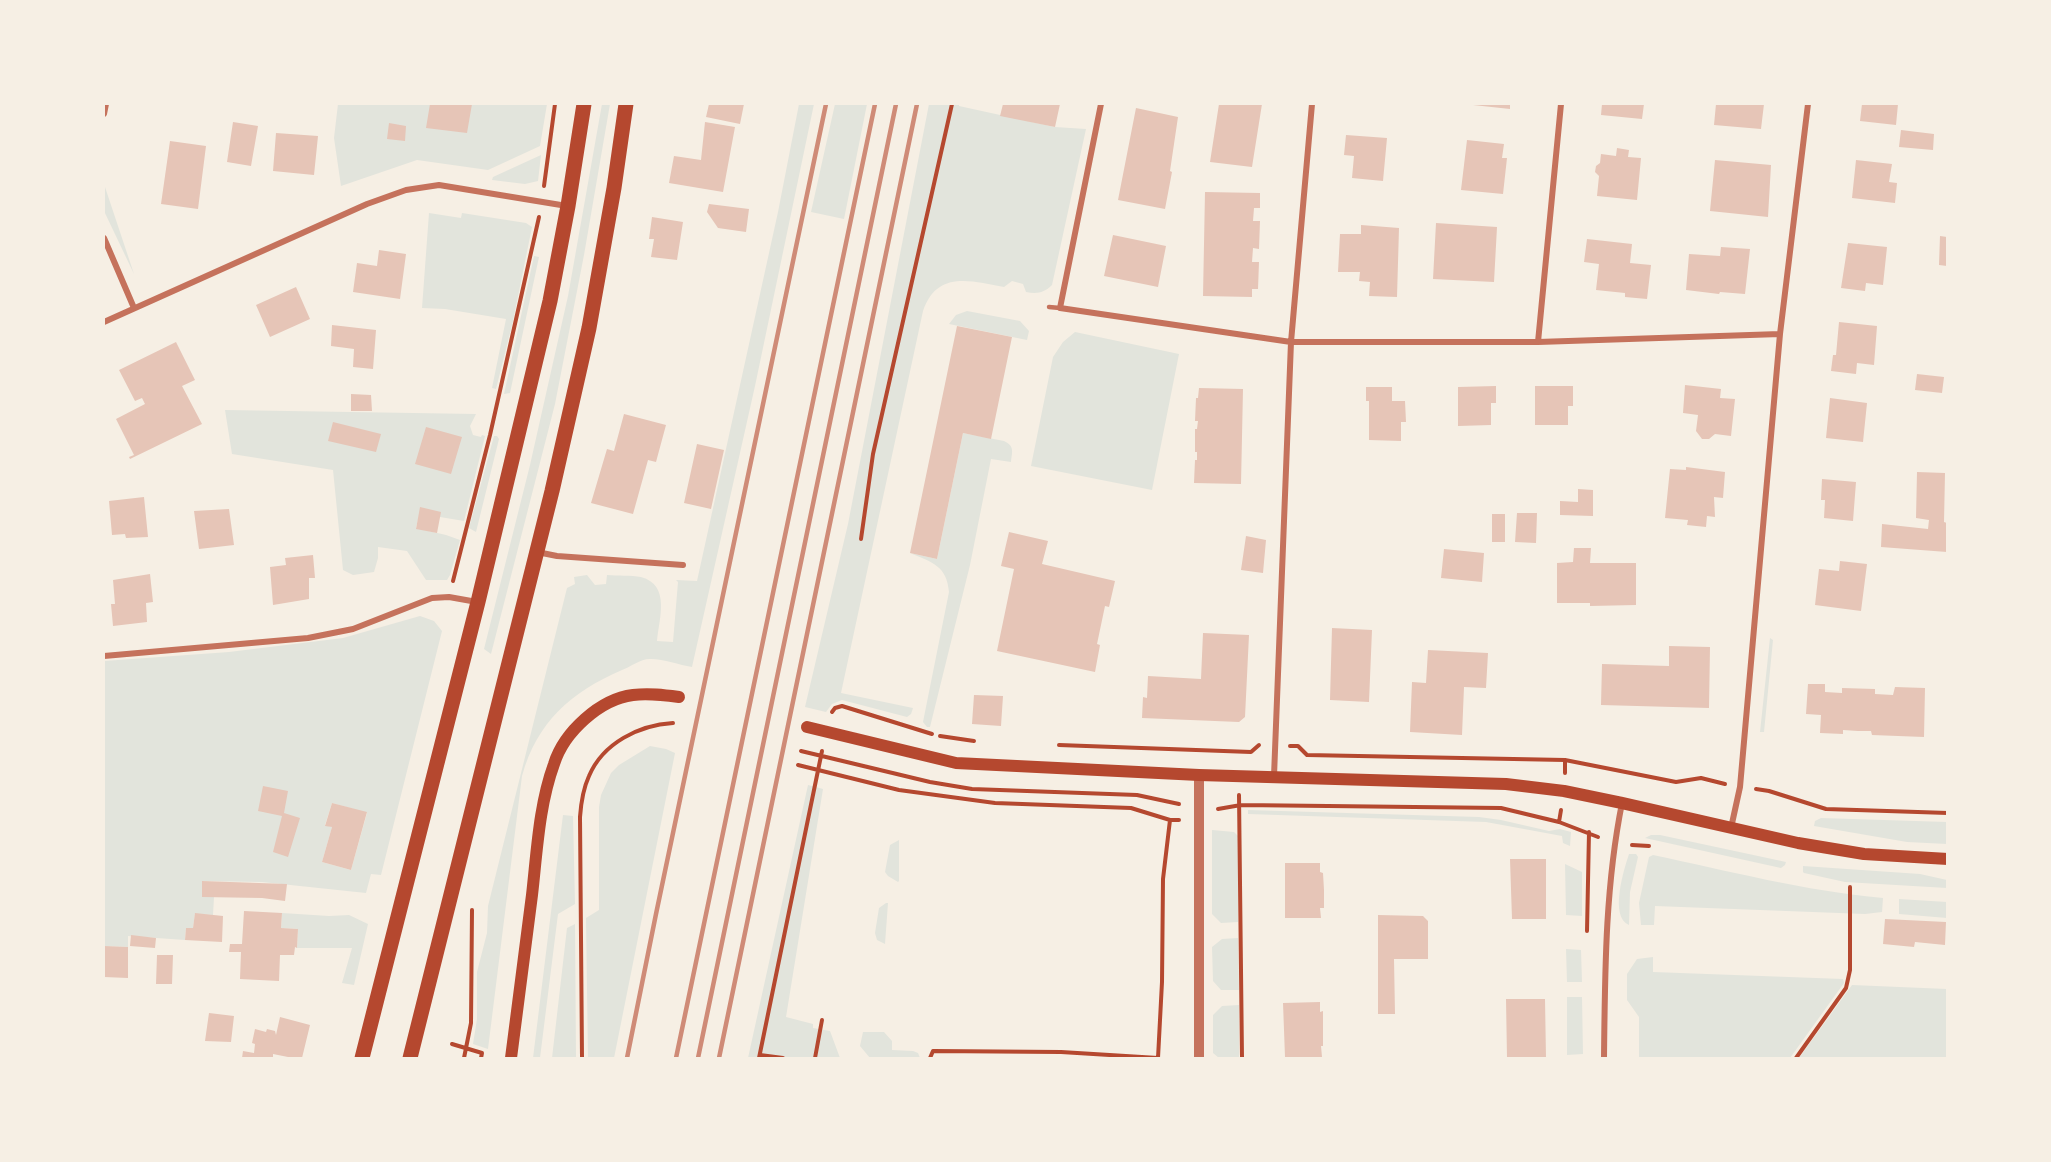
<!DOCTYPE html>
<style>
body{margin:0}
#map{position:relative;width:2051px;height:1162px;overflow:hidden;background:#f6efe4;font-family:Quicksand,sans-serif}
canvas{display:block}
.frame{position:absolute;inset:0;border:105px solid #f6efe4;pointer-events:none}
</style>
<div id="map">
<canvas width="2051" height="1162"></canvas>
<div class="frame"></div>
</div>
<script>
const ctx = document.querySelector('canvas').getContext('2d');
ctx.lineJoin = 'round';
function fillPath(path, color) { ctx.fillStyle = color; ctx.fill(path, 'evenodd'); }
function strokePath(path, color, width, dash) { ctx.strokeStyle = color; ctx.lineWidth = width; ctx.lineCap = dash ? 'butt' : 'round'; ctx.setLineDash(dash || []); ctx.stroke(path); }
const green = new Path2D(`
 M338,104H547L540,146L488,170L417,160L341,186L334,138Z
 M602,104H610L584,255L555,404L491,654L484,649L530,465L568,296Z
 M799,104H814L755,386L692,667C679,665 664,659 651,659C642,658 630,667 622,670C571,692 537,722 522,776L488,1049L473,1044L477,1019V972L487,933L488,906L566,592L567,588L575,584L574,577L587,575L595,585L606,584L607,575C618,576 631,575 641,577C671,585 659,619 657,641L673,642L678,582L676,580L697,581L778,212Z
 M835,104H867L844,219L811,212Z
 M929,104H959V106L1055,127L1086,129L1052,285C1044,293 1037,294 1026,292L1023,284L1012,281L1004,287C971,281 937,270 923,311L841,693L913,708L911,714L907,717L842,700L832,704L826,712L805,707L848,524Z
 M541,155L538,181L525,184L492,180L493,177Z
 M104,184L134,274L104,211Z
 M429,213L461,218L462,213L526,223L532,227L513,321L496,389L492,388L506,319L445,309L422,308Z
 M534,256L539,257L510,393L504,394Z
 M967,311L1020,321L1029,331L1027,340L949,324L956,315Z
 M1075,332L1179,354L1152,490L1031,466L1053,357L1063,342Z
 M225,410L476,414L470,426L473,435L481,437L482,435L485,436L464,521L440,517L421,508L416,528L446,535L460,540L450,575L447,580H426L407,551L378,547V558L374,572L353,575L343,570L333,470L232,454Z
 M963,433L1004,441C1015,446 1012,452 1011,462L991,459L970,565L930,727H927L923,722L949,592C947,566 932,562 910,553L937,559Z
 M494,436H497L499,439L476,532L469,528Z
 M420,616L434,621L442,631L381,875L371,874L366,893L262,882L202,881V897H214L213,915L195,914L193,928H186L185,940L128,936V947L104,946V661L229,652L343,638ZM332,803L367,813L351,870L322,862L332,827L325,825Z
 M1770,638L1773,640L1764,732H1760Z
 M650,746L666,749L675,753L614,1058H588L586,918L599,910V807L601,795L611,773L619,765Z
 M808,785L823,789L786,1017L813,1024V1028L830,1031L840,1058H748Z
 M1248,810L1479,817L1501,820L1549,831L1560,829L1571,832L1570,846L1563,843L1562,836L1486,822L1248,814Z
 M563,815L573,816L575,904L558,914L540,1058H533Z
 M1821,818L1947,822V844L1907,842L1814,826L1815,821Z
 M1212,830L1234,832L1238,836V922L1221,923L1212,914Z
 M1651,835H1660L1786,862L1785,865L1781,868L1645,838Z
 M899,840V881L898,882L888,876L885,872L890,845Z
 M1629,854H1636L1638,857L1630,892L1629,925C1609,917 1624,869 1629,854Z
 M1653,855C1729,871 1805,891 1883,898L1882,912L1865,914L1655,906L1654,925H1641L1639,903L1649,857Z
 M1565,864L1582,872V916L1566,915Z
 M1803,866L1920,874L1947,880V888L1845,882L1804,873L1803,872Z
 M1899,899L1947,902V918L1899,914Z
 M886,903H888L885,944L877,940L875,933L879,908Z
 M282,913L329,916L349,915L368,924L354,985L342,983L352,948H297L298,929L281,928Z
 M575,924L576,1058H552L567,928Z
 M1238,938L1239,990H1221L1213,981L1212,947L1222,939Z
 M1566,949L1581,950L1582,982H1567Z
 M1653,957V972L1843,979L1844,983L1790,1058H1639V1017L1627,1000V974L1637,959Z
 M1852,985L1947,989V1058H1799Z
 M1567,997H1582L1583,1054L1567,1055Z
 M1239,1005V1058H1219L1213,1053V1015L1222,1006Z
 M863,1032H884L892,1041V1050L913,1051L918,1053L920,1058H870L860,1046Z`);
const building = new Path2D(`
 M430,104H472L467,133L426,128Z
 M709,104H744L740,124L706,117Z
 M1003,104H1060L1055,127L1000,116Z
 M1219,104H1262L1252,167L1210,162Z
 M1473,104H1510V109L1473,105Z
 M1602,104H1644L1642,119L1601,115Z
 M1716,104H1764L1761,129L1714,125Z
 M1862,104H1898L1896,125L1860,121Z
 M1136,108L1178,117L1170,171L1172,172L1165,209L1118,200Z
 M233,122L258,126L251,166L227,162Z
 M705,122L735,127L723,192L669,183L674,156L701,160Z
 M389,123L406,126L405,141L387,139Z
 M1901,130L1934,134L1933,150L1899,147Z
 M276,133L318,136L314,175L273,171Z
 M1346,135L1387,138L1383,181L1352,178L1354,156L1344,155Z
 M1467,140L1504,144L1502,158H1507L1503,194L1461,190Z
 M170,141L206,146L198,209L161,204Z
 M1617,148L1629,150L1628,157L1641,158L1637,200L1597,196L1599,176L1595,172L1596,166L1600,163L1601,154L1616,156Z
 M1715,160L1771,165L1768,217L1710,211Z
 M1856,160L1892,164L1889,182L1897,183L1895,203L1852,198Z
 M1205,192L1260,193V208H1254L1253,221H1260L1259,249L1253,248L1252,262H1259L1258,289H1252V297L1203,296Z
 M709,204L749,209L746,232L718,228L707,212Z
 M652,217L683,222L677,260L651,257L654,239H649Z
 M1436,223L1497,227L1494,282L1433,279Z
 M1361,225L1399,228L1397,297L1369,296L1370,282L1359,281L1360,272H1338L1340,234H1361Z
 M1113,235L1166,246L1158,287L1104,276Z
 M1940,236L1947,237V266L1939,265Z
 M1587,239L1632,244L1630,263L1651,265L1647,299L1625,297V293L1596,290L1599,264L1584,262Z
 M1848,243L1887,247L1883,285L1866,283L1865,291L1841,288Z
 M1721,247L1750,249L1745,294L1720,292L1719,294L1686,290L1689,254L1720,256Z
 M379,250L406,254L400,299L353,292L357,263L377,266Z
 M296,287L310,319L270,337L256,305Z
 M1839,322L1877,326L1874,365L1857,363L1856,374L1831,371L1833,355H1836Z
 M332,325L376,330L373,369L353,367L354,349L331,346Z
 M957,326L1012,337L991,439L963,433L937,559L910,553Z
 M176,342L195,380L182,386L202,424L130,459L129,457L134,455L116,419L145,404L142,398L135,401L119,370Z
 M1917,374L1944,377L1942,393L1915,390Z
 M1685,385L1721,389L1720,398L1735,399L1731,436L1715,434L1709,439H1702L1696,431L1698,415L1683,413Z
 M1496,386V403H1491V425L1458,426V387Z
 M1535,386H1573V406H1568V425H1535Z
 M1366,387H1392V401H1405L1406,422H1401V441L1369,440V401H1366Z
 M1199,388L1243,389L1241,484L1194,483L1195,460H1197V452H1195V429H1197L1198,421H1195L1196,398H1198Z
 M351,394L371,395L372,411H351Z
 M1830,398L1867,403L1863,442L1826,438Z
 M624,414L666,425L656,462L648,460L633,514L591,503L607,449L614,451Z
 M333,422L381,434L376,452L328,441Z
 M426,427L462,437L451,474L415,464Z
 M697,444L724,450L711,509L684,503Z
 M1686,467L1725,472L1723,498L1714,497L1715,517L1707,516L1706,527L1687,525L1688,520L1665,518L1670,469L1686,470Z
 M1917,472L1945,473L1944,522L1947,523V552L1881,547L1882,524L1928,529L1929,520L1916,518Z
 M1822,479L1856,482L1853,521L1824,518L1825,500H1821Z
 M1578,489L1593,490V516L1560,515V501L1578,502Z
 M144,497L148,537L126,538L125,534L112,535L109,501Z
 M420,507L441,512L437,533L416,529Z
 M229,509L234,545L199,549L194,511Z
 M1517,513H1537L1536,543L1515,542Z
 M1492,514H1505V542H1492Z
 M1009,532L1048,541L1042,564L1115,581L1109,607L1105,606L1097,644L1100,645L1095,672L997,651L1014,569L1001,566Z
 M1246,536L1266,540L1263,573L1241,570Z
 M1574,548H1591L1590,563H1636V605L1590,606V603H1557V563L1573,562Z
 M1444,549L1484,553L1482,582L1441,578Z
 M313,555L315,578H309V599L273,605L270,567L286,565L285,558Z
 M1840,561L1867,564L1861,611L1815,605L1819,569L1839,571Z
 M150,574L153,602L146,603L147,622L113,626L111,604H115L113,580Z
 M1332,628L1372,630L1369,702L1330,700Z
 M1203,633L1249,635L1245,717L1239,722L1142,718L1143,697L1147,698L1148,676L1201,679Z
 M1669,646L1710,647L1709,708L1601,705L1602,664L1669,666Z
 M1428,650L1488,653L1486,688L1464,687L1462,735L1410,732L1412,682L1426,683Z
 M1808,684H1825V692L1842,693V688L1875,689V694L1893,695L1895,687L1925,688L1924,737L1872,735L1871,731H1858L1843,730V734L1820,733L1821,715L1806,714Z
 M974,695L1003,696L1001,726L972,724Z
 M263,786L288,791L284,813L300,818L288,857L273,852L282,816L258,811Z
 M332,803L367,812L351,870L322,862L332,827L325,826Z
 M1510,859H1546V919H1512Z
 M1285,863H1320V872L1323,873L1324,890V908H1320L1321,918H1285Z
 M202,881L287,884L285,901L262,898L202,897Z
 M244,911L282,913L281,928L298,929L297,948L295,947L294,955H280L279,981L240,979L241,952H229L230,944H242Z
 M195,913L223,916L222,942L185,940L186,928H193Z
 M1378,915L1423,916L1428,921V959H1394L1395,1014H1378Z
 M1885,919L1946,922L1945,945L1915,942L1914,947L1883,944Z
 M131,935L156,938L155,948L130,946Z
 M104,946L128,947V978L104,977Z
 M157,955H173L172,984H156Z
 M1506,999H1545L1546,1058H1507Z
 M1320,1002V1012L1323,1011V1046H1321L1322,1057H1285L1283,1003Z
 M209,1013L234,1016L231,1042L205,1041Z
 M280,1017L310,1025L302,1058H293L273,1054V1058H242L243,1051L254,1053L255,1044L252,1043L255,1029L266,1032L267,1029L275,1031L276,1035Z`);
const path = new Path2D(`
 M544,186L555,104
 M861,539L873,454L952,104
 M453,581L490,435L539,217
 M832,712L835,708L842,706L932,734
 M940,736L974,741
 M1059,745L1251,752L1259,745
 M1290,746H1298L1307,755L1565,760
 M801,751L930,782L972,789L1137,795L1179,804
 M798,765L899,790L995,803L1131,808L1170,820H1179
 M1565,773V760L1676,782L1701,778L1725,784
 M1756,789L1769,791L1826,809L1948,813
 M1239,795L1242,1058
 M1218,809L1241,805L1501,808L1559,822L1561,810
 M1559,822L1598,837
 M1632,845L1649,846
 M1587,931L1589,832
 M452,1044L482,1053L481,1058
 M760,1055L783,1058
 M464,1058L471,1023L472,910
 M582,1058L580,817C581,803 583,789 589,776C603,743 639,725 673,723
 M759,1058L822,751
 M815,1058L822,1020
 M930,1058L933,1051L1061,1052L1158,1058
 M1158,1058L1162,982L1163,879L1170,820
 M1796,1058L1846,988L1850,970V887`);
const service = new Path2D(`
 M1049,307L1060,308`);
const minor = new Path2D(`
 M1101,104L1060,308L1291,342H1538L1780,334
 M104,114L106,104
 M104,238L134,308
 M104,322L367,204L406,190L439,185L567,206
 M1538,342L1561,104
 M537,552L557,556L683,565
 M104,656L308,638L353,629L432,598L449,597L477,602
 M1274,776L1291,342L1312,104
 M1731,828L1740,787L1780,334L1808,104
 M1604,1058C1605,972 1605,888 1622,803`);
const tertiary = new Path2D(`
 M1199,1058V775`);
const secondary = new Path2D(`
 M807,727L956,763L1199,775L1506,784L1564,791L1622,803L1798,843L1864,854L1948,859
 M511,1058C518,1004 525,949 532,895C537,851 539,805 554,764C564,732 600,699 633,695C649,693 664,695 679,697`);
const primary = new Path2D(`
 M362,1058L478,602L550,301L568,206L584,104
 M410,1058L552,491L589,328L614,188L626,104`);
const rail = new Path2D(`
 M627,1058L656,914L826,104
 M676,1058L875,104
 M698,1058L896,104
 M719,1058L917,104`);
fillPath(green, '#e2e4dc');
fillPath(building, '#e6c5b7');
strokePath(path, '#b5482f', 4);
strokePath(service, '#c5725c', 4.5);
strokePath(minor, '#c5725c', 6);
strokePath(tertiary, '#c5725c', 10);
strokePath(secondary, '#b5482f', 12);
strokePath(primary, '#b5482f', 15);
strokePath(rail, '#cf8b77', 4.5);
</script>
